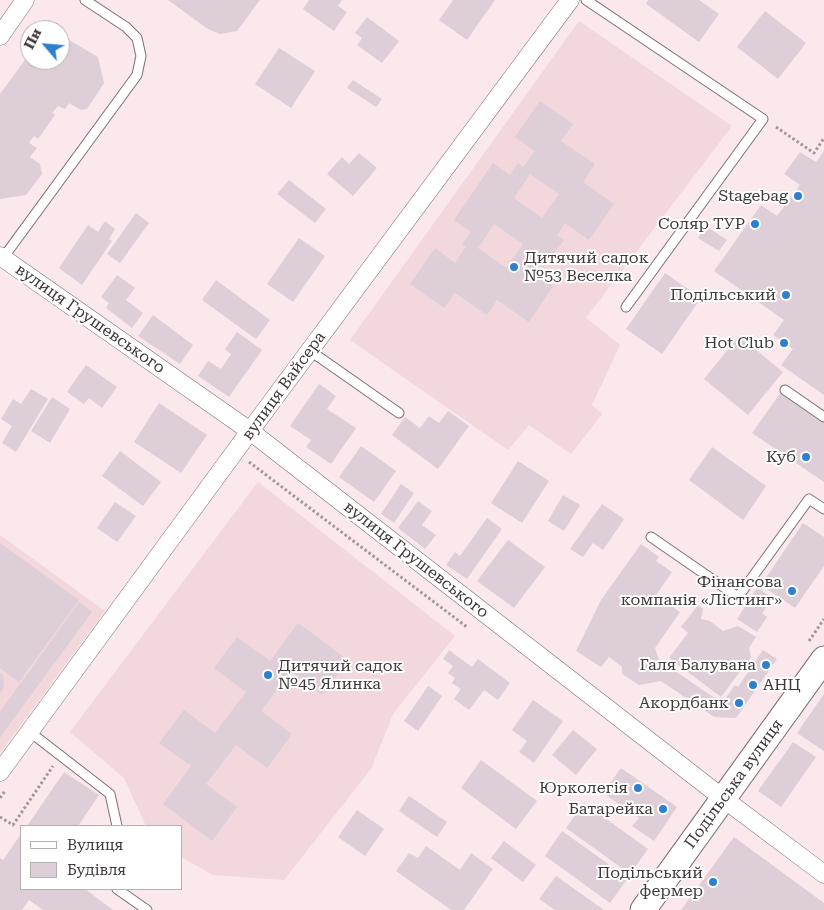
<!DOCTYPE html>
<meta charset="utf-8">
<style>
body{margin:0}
#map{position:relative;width:824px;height:910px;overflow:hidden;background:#fae8ec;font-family:"Roboto Serif",serif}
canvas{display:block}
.legend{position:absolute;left:20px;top:825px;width:162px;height:65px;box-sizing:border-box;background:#fff;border:1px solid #b3b0b0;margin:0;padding:6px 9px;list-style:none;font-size:15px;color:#40393a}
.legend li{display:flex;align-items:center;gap:10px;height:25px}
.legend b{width:25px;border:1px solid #b3b0b0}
.north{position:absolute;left:20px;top:20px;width:50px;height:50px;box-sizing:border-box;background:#fff;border:1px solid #b3b0b0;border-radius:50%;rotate:297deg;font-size:14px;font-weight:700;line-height:20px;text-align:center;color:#40393a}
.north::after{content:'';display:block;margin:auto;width:18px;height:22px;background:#2e7fce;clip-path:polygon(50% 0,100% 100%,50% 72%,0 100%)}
</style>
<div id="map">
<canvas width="824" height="910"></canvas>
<ul class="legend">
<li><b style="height:6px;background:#fff"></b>Вулиця</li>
<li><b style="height:14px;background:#ddced7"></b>Будівля</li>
</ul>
<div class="north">Пн</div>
</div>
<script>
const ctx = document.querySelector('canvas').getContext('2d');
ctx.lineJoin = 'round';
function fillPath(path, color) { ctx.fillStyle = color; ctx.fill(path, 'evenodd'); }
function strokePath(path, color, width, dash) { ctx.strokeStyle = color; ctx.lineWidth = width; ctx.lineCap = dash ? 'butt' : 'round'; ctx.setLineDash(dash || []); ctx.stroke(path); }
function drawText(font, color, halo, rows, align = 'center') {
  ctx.font = font + ' "Roboto Serif",serif'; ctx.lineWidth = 4; ctx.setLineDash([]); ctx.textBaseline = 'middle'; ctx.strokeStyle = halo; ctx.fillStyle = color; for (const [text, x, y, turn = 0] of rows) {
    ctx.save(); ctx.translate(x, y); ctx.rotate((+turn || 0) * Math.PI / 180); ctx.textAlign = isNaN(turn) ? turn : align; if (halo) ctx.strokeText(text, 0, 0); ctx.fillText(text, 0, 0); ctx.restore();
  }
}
const built = new Path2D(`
 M579,21L732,126L586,318L620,345L592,405L602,414L571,454L529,425L508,450L350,340Z
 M258,482L455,636L393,714L371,769L284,880L213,875L181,857V826H146L124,778L70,732Z
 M0,535L105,611L0,753Z`);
const building = new Path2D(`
 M168,0H260L237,31L220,34L208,29Z
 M309,0H342L338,6L347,12L334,31L303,9Z
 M453,0H495L467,40L439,20Z
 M648,0H699L719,14L699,42L646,4Z
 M765,11L806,43L778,79L737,47Z
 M367,17L399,41L382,63L357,45L362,38L355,33Z
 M60,36H62L98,57L104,83L87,109L81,110L69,103L65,109L58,106L52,113L55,115L38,139L34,136L29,143L37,148L30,157L40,164L42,174L26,195L0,199V94L30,53V60H60Z
 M279,48L315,71L291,108L255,84Z
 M353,80L382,99L376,107L347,88Z
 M540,101L573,124L561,141L595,164L583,182L614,204L589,240L565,223L557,235L564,240L549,260L542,255L531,271L553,286L529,322L497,300L487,315L455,293L444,308L410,284L435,248L455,263L466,246L462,244L471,232L454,220L493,163L510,175L518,163L523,167L535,151L515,137ZM530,174L559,194L542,218L514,198ZM494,224L523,244L506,268L478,248Z
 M824,151V395L781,365L793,349L773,335L784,320L714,271L761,205L777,216L800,185L784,174L800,152L816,162Z
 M359,153L377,168L353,196L327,174L342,157L349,164Z
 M289,180L326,209L315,223L277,194Z
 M136,213L149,223L120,263L107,254Z
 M105,221L115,229L109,239L112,241L82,285L59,268L88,225L98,232Z
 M706,226L727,240L719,251L698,238Z
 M299,238L325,256L293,302L267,284Z
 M665,273L701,298L662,354L626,329Z
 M117,275L135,288L126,300L143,313L132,328L106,308L109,303L101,297Z
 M216,280L270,320L256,339L202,300Z
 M153,315L193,345L180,364L138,336Z
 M237,332L262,350L229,397L198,376L208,361L221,369L231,354L225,349Z
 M739,336L783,372L748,415L704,379Z
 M86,365L117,387L102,408L89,398L84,404L67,392Z
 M319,384L336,396L327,409L356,428L331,464L306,447L311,440L290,426Z
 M31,389L48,399L16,452L2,443L12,426L1,419L13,399L21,404Z
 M781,392L824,421V482L752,433Z
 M52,397L70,409L50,443L31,431Z
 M159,403L207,435L181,473L134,442Z
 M448,411L469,426L438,469L392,435L405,417L420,428L429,416L439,423Z
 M361,446L396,471L374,502L339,477Z
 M712,447L766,486L743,520L689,480Z
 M120,451L161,482L143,506L102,476Z
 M518,461L549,481L522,523L491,503Z
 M401,484L414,493L394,523L381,514Z
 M563,495L580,505L564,531L548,521Z
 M418,501L432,511L422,525L436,535L425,549L398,528Z
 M115,502L136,516L117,542L97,528Z
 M602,504L624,519L603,550L593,543L583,557L570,549Z
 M487,518L502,529L467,579L446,565L455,552L460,556Z
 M803,523L824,537V566L795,608L761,585Z
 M508,540L545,567L514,608L477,581Z
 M0,543L79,600L19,682L0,668Z
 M641,544L659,557L656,561L672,572L656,595L680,612L655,648L659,660L722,703L735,685L738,687L763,650L777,659L736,718L714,717L661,681L639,685L622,674V667L609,657L601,667L576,651L601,600Z
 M757,588L773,598L762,613L767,617L757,632L737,619Z
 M79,602L92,612L0,737V712Z
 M698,605L703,609L701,619L710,621L723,631L738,626L756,637L749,648L751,657L721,697L669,658L688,633L681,627Z
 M298,623L348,660L322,695L291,671L261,711L292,734L267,768L236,745L206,784L237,807L212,841L163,804L191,766L159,743L184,710L215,733L246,692L214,668L237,637L270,661Z
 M449,650L472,667L478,659L510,683L498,700L484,690L469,710L454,699L461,689L452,683L455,678L448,673L453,666L443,659Z
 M0,673L3,675L4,687L0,693Z
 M428,686L442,696L418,731L404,721Z
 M824,694V751L797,733Z
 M533,700L563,721L534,763L519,752L527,741L512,730Z
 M573,730L597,749L576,775L552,755Z
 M793,742L816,757L781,807L758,791Z
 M481,760L537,801L516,829L461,788Z
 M621,768L677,807L654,841L632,826L639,818L603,793Z
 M64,772L99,795L78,826H27Z
 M409,796L447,822L437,837L399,811Z
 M584,803L648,849L630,874L566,828Z
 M357,810L384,829L365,856L338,837Z
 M562,831L628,878L610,903L545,856Z
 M21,834V889H85L113,910H43L29,900L22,910H0V858L3,860Z
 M734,837L824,903V910H681Z
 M504,841L536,865L523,882L491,858Z
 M426,846L460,870L471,853L493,869L464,910H451L396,871L409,853L418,858Z
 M556,876L604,910H555L539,899Z`);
const path = new Path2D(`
 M776,127L814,153L824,138
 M249,462L467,627
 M809,641L824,619
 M0,798L5,791
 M0,817L13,825L53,766`);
const lane = new Path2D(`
 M586,0L763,119L626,307
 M3,258L137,75L141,56L137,38L126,27L85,0
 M309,352L319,357L399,413
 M785,390L824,417
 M651,537L738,597L809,499L824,509
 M30,732L110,794L117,826
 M117,889L147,910`);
const street = new Path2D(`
 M0,36L25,0
 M0,256L250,431L724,799L824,874
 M0,772L250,431L570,0`);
const secondary = new Path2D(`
 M643,910L824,659`);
const markers = [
 [798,196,5,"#2e7fce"],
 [755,224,5,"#2e7fce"],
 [514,267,5,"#2e7fce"],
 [786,295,5,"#2e7fce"],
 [784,343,5,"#2e7fce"],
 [806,457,5,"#2e7fce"],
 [792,591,5,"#2e7fce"],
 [766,665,5,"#2e7fce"],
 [268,675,5,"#2e7fce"],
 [753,685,5,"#2e7fce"],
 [739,703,5,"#2e7fce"],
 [638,788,5,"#2e7fce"],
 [663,809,5,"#2e7fce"],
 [713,882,5,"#2e7fce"]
];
const poiNames = [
 ["Stagebag",788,196],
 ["Соляр ТУР",745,224],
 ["Дитячий садок",524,258,"left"],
 ["№53 Веселка",524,276,"left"],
 ["Подільський",776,295],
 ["Hot Club",774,343],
 ["Куб",796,457],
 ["Фінансова",782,582],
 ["компанія «Лістинг»",782,600],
 ["Галя Балувана",756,665],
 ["Дитячий садок",278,666,"left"],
 ["№45 Ялинка",278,684,"left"],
 ["АНЦ",763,685,"left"],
 ["Акордбанк",729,703],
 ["Юрколегія",628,788],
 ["Батарейка",653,809],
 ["Подільський",703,873],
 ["фермер",703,891]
];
const streetNames = [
 ["вулиця Грушевського",90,319,35],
 ["вулиця Вайсера",284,386,-54],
 ["вулиця Грушевського",416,560,38],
 ["Подільська вулиця",734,784,-54]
];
fillPath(built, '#f2d7dd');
fillPath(building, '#ddced7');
strokePath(lane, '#7e6f72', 11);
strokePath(street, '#7e6f72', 19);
strokePath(secondary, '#7e6f72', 27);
strokePath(path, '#a29598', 3, [2.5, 2.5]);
strokePath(lane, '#fff', 9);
strokePath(street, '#fff', 18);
strokePath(secondary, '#fff', 25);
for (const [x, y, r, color] of markers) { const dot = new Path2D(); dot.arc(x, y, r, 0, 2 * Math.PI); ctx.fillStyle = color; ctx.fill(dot); strokePath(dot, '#fff', 2); }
drawText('16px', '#40393a', '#fff', poiNames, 'right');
drawText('16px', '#40393a', '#fff', streetNames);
</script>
